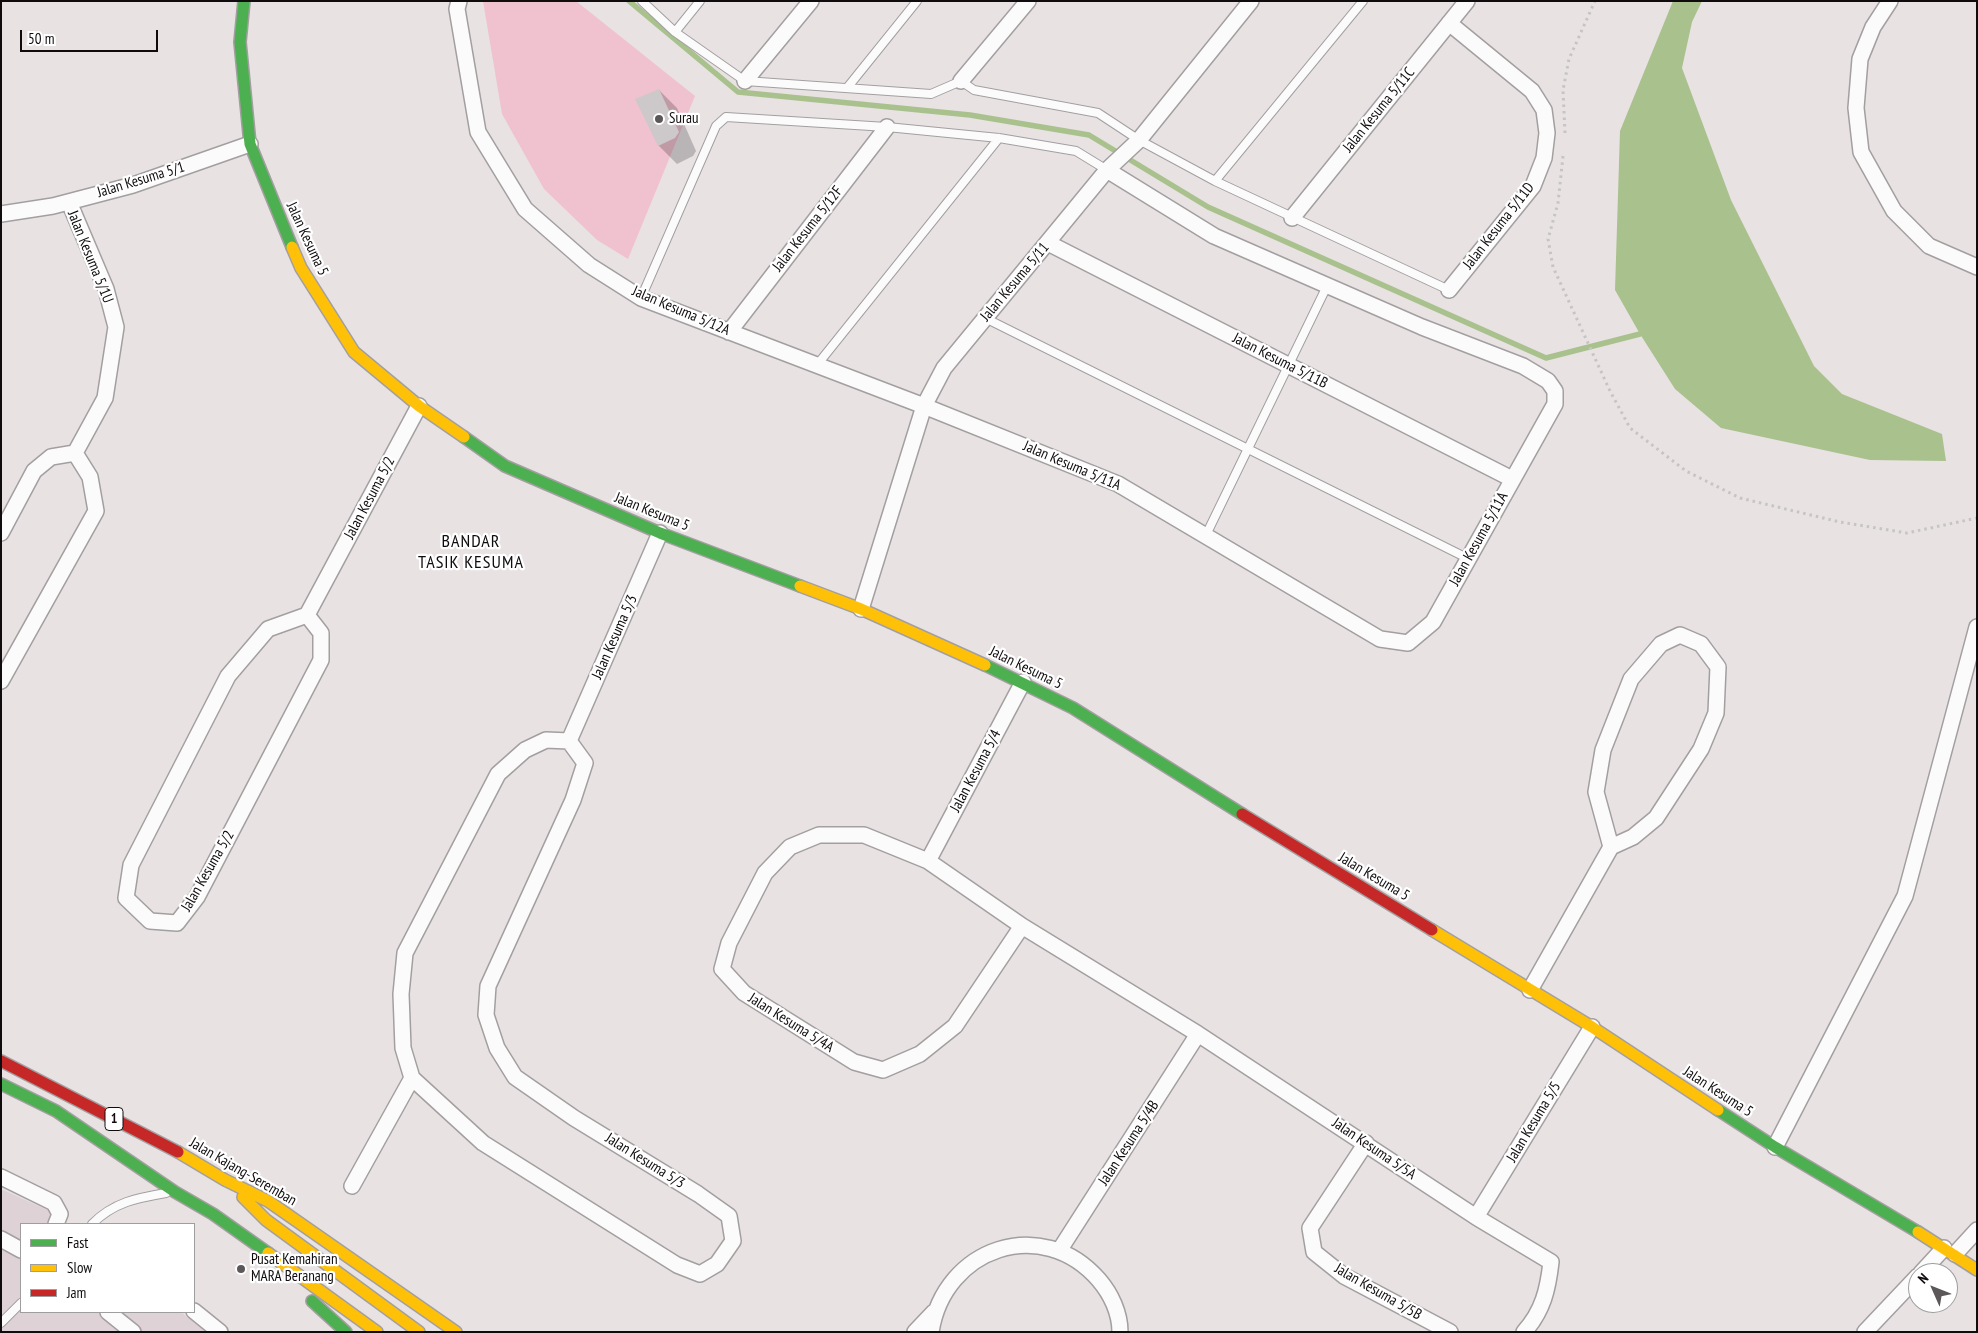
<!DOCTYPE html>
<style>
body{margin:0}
#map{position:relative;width:1978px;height:1333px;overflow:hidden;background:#e8e2e3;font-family:"PT Sans Narrow",sans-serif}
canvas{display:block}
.frame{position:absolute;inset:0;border:2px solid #100c0d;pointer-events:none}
.legend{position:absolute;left:20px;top:1223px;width:175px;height:90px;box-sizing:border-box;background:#fff;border:1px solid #9f9e9e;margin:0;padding:6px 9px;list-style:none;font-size:15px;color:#100c0d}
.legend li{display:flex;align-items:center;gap:10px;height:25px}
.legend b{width:25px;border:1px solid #9f9e9e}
.north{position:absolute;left:1908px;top:1263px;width:50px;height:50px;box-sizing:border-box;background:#fff;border:1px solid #9f9e9e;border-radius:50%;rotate:314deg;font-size:14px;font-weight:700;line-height:20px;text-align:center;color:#100c0d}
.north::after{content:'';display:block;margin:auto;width:18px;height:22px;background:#5c5758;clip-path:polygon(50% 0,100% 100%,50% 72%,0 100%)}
.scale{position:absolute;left:20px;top:30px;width:138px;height:22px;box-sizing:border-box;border:2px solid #100c0d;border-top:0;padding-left:6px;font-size:15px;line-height:18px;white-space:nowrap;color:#100c0d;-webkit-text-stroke:4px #fff;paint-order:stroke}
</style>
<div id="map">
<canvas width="1978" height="1333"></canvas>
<div class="frame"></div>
<ul class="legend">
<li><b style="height:6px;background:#4caf50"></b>Fast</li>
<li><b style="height:6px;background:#ffc107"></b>Slow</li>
<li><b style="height:6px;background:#c62828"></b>Jam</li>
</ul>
<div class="north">N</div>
<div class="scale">50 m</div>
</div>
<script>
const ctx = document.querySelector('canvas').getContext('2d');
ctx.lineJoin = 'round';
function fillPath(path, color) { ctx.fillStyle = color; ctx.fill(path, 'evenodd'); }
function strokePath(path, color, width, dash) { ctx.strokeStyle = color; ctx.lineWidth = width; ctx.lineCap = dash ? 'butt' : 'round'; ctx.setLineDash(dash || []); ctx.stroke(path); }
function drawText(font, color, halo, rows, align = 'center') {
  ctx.font = font + ' "PT Sans Narrow",sans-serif'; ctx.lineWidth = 4.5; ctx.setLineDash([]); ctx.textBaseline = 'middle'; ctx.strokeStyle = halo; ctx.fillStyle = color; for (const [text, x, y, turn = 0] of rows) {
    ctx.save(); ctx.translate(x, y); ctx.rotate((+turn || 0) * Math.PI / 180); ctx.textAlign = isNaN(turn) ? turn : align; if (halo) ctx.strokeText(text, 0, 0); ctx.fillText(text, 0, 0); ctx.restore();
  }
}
const built = new Path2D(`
 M1,1189L52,1212L68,1224H21V1312H181L206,1332H1Z`);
const green = new Path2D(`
 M483,1H576L695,96L628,259L597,240L544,189L502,114Z`);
const water = new Path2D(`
 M1673,1H1702L1692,22L1682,68L1731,200L1814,366L1842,394L1942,434L1946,461L1870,460L1721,428L1675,389L1640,334L1615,290L1620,131Z`);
const shadow = new Path2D(`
 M659,90L677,108L696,151L693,156L677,164L659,146L637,100Z`);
const stream = new Path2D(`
 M629,1L738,92L970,115L1089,135L1208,207L1546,358L1640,334`);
const building = new Path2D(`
 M659,89L679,132L675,138L658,146L635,99Z`);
const path = new Path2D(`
 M1565,133L1563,90L1569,59L1595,1
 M1563,156L1558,203L1548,239L1553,267L1610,391L1630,428L1686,471L1740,498L1840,522L1907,533L1977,518`);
const lane = new Path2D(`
 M642,1L675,32L745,81L931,94L961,81L974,90L1098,113L1139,140L1215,181L1449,290
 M675,32L700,1
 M847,88L917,1
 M1215,181L1363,1
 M641,298L716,126L726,117L887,127L999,138L1076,151L1107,170
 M985,318L1469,559
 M817,365L999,138
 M1206,535L1327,286
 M92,1224C114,1202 137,1198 166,1193
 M1,1323L21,1303`);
const street = new Path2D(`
 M459,1L457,9L478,132L525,209L589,265L641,298L924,406L1118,484L1380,639L1408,643L1433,622L1555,404V391L1548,381L1523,366L1422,327L1214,236L1107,170
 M1890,1L1873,27L1860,59L1856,108L1861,152L1894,211L1929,246L1977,267
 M1449,23L1532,91L1544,110L1547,133L1544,158L1533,186L1449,290
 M745,81L811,1
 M961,81L1028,1
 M69,202L106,289L116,327L105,398L75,453
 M1,214L53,206L133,185L250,144
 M1292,218L1467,1
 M1048,243L1512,479
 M729,332L887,127
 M1,533L34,471L51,457L75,453
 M861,609L924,406L944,368L1107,170L1139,140L1251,1
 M307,615L321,633V660L197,897L177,923L150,921L126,898L131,865L228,676L268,629L307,615L419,406
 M1,681L96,511L90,477L75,453
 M546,740L569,741L585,763L573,800L488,986L486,1015L497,1048L515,1077L574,1118L698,1194L729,1216L733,1241L717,1264L700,1274L677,1265L483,1143L412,1078L403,1048L401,994L405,953L498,774L525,750Z
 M569,741L660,533
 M928,861L1023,682
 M1022,926L955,1026L920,1054L883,1070L854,1062L744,993L722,969L729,943L765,873L790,847L819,835H864L928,861L1022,926L1198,1034L1476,1217L1551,1262C1548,1289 1543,1311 1524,1332
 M1530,990L1611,847L1633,837L1656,818L1701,749L1716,713L1718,667L1701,644L1680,635L1661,644L1631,679L1603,750L1596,792L1611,847
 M1366,1143L1310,1228L1314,1252L1344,1276L1450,1332
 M1775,1147L1905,896L1977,627
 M1,1177L54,1203L60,1214L56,1224
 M352,1186L412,1078
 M1476,1217L1592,1027
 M1,1239L21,1250
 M1059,1251L1198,1034
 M1955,1254L1977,1230
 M1921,1273L1944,1248
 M194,1311L220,1332
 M108,1312L133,1332
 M915,1332L934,1312
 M931,1332C944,1248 1042,1214 1099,1280C1111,1294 1120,1313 1120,1332
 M1865,1332L1918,1276`);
const fast = new Path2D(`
 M244,1L240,42L250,144L292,247
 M464,437L505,466L660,533L800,586
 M985,665L1073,708L1242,814
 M1,1084L56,1111L175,1192L213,1214L268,1253
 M1718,1110L1775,1147L1918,1232
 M312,1301L346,1332`);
const slow = new Path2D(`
 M292,247L301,268L354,352L419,406L464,437
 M800,586L861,609L985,665
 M1432,930L1592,1027L1718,1110
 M178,1152L225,1180L268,1201L456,1332
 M243,1197L266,1220L419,1332
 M1918,1232L1977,1270
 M268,1253L377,1332`);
const jam = new Path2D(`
 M1242,814L1432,930
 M1,1061L178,1152`);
const markers = [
 [659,119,5,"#5c5758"],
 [241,1269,5,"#5c5758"]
];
const shields = [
 [114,1119,18]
];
const shieldNames = [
 ["1",114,1119]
];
const streetNames = [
 ["Jalan Kesuma 5/11C",1379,110,-51],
 ["Jalan Kesuma 5/1",141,180,-17],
 ["Jalan Kesuma 5/11D",1499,226,-52],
 ["Jalan Kesuma 5/12F",808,229,-52],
 ["Jalan Kesuma 5",307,239,65],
 ["Jalan Kesuma 5/1U",90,257,68],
 ["Jalan Kesuma 5/11",1015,282,-50],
 ["Jalan Kesuma 5/12A",681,311,23],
 ["Jalan Kesuma 5/11B",1280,361,27],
 ["Jalan Kesuma 5/11A",1072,466,23],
 ["Jalan Kesuma 5/2",370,498,-62],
 ["Jalan Kesuma 5",652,512,22],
 ["Jalan Kesuma 5/11A",1479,539,-61],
 ["Jalan Kesuma 5/3",615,637,-66],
 ["Jalan Kesuma 5",1026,668,26],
 ["Jalan Kesuma 5/4",976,771,-62],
 ["Jalan Kesuma 5/2",208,871,-60],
 ["Jalan Kesuma 5",1374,877,31],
 ["Jalan Kesuma 5/4A",791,1023,32],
 ["Jalan Kesuma 5",1718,1092,33],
 ["Jalan Kesuma 5/5",1534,1122,-59],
 ["Jalan Kesuma 5/4B",1129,1143,-57],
 ["Jalan Kesuma 5/5A",1374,1149,34],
 ["Jalan Kesuma 5/3",645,1161,32],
 ["Jalan Kajang-Seremban",243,1172,30],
 ["Jalan Kesuma 5/5B",1378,1292,30]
];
const poiNames = [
 ["Surau",669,119],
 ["Pusat Kemahiran",251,1260],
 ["MARA Beranang",251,1277]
];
const quarterNames = [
 ["BANDAR",471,542],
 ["TASIK KESUMA",471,563]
];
fillPath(built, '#dfd2d6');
fillPath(green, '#f0c2d0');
fillPath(water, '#a9c18c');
fillPath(shadow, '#0003');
strokePath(stream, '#a9c18c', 5.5);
fillPath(building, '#cdc8c9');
strokePath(lane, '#a39fa0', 10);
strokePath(street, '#a39fa0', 18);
strokePath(fast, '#a39fa0', 14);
strokePath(slow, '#a39fa0', 14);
strokePath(jam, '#a39fa0', 14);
strokePath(path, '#c6c4c5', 3, [2.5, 4]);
strokePath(lane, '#fcfbfb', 8);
strokePath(street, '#fcfbfb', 15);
strokePath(fast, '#4caf50', 11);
strokePath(slow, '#ffc107', 11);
strokePath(jam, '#c62828', 11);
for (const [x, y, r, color] of markers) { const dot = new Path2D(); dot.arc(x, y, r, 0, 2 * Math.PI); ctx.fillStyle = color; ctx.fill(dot); strokePath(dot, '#fff', 2); }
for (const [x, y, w] of shields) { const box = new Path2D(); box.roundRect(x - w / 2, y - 11.5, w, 23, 4); ctx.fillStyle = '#fff'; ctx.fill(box); strokePath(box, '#100c0d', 1); }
drawText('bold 14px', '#100c0d', null, shieldNames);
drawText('15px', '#100c0d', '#fff', streetNames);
drawText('15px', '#100c0d', '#fff', poiNames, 'left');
ctx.letterSpacing = '1px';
drawText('18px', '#100c0d', '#fff', quarterNames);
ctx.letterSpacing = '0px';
</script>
